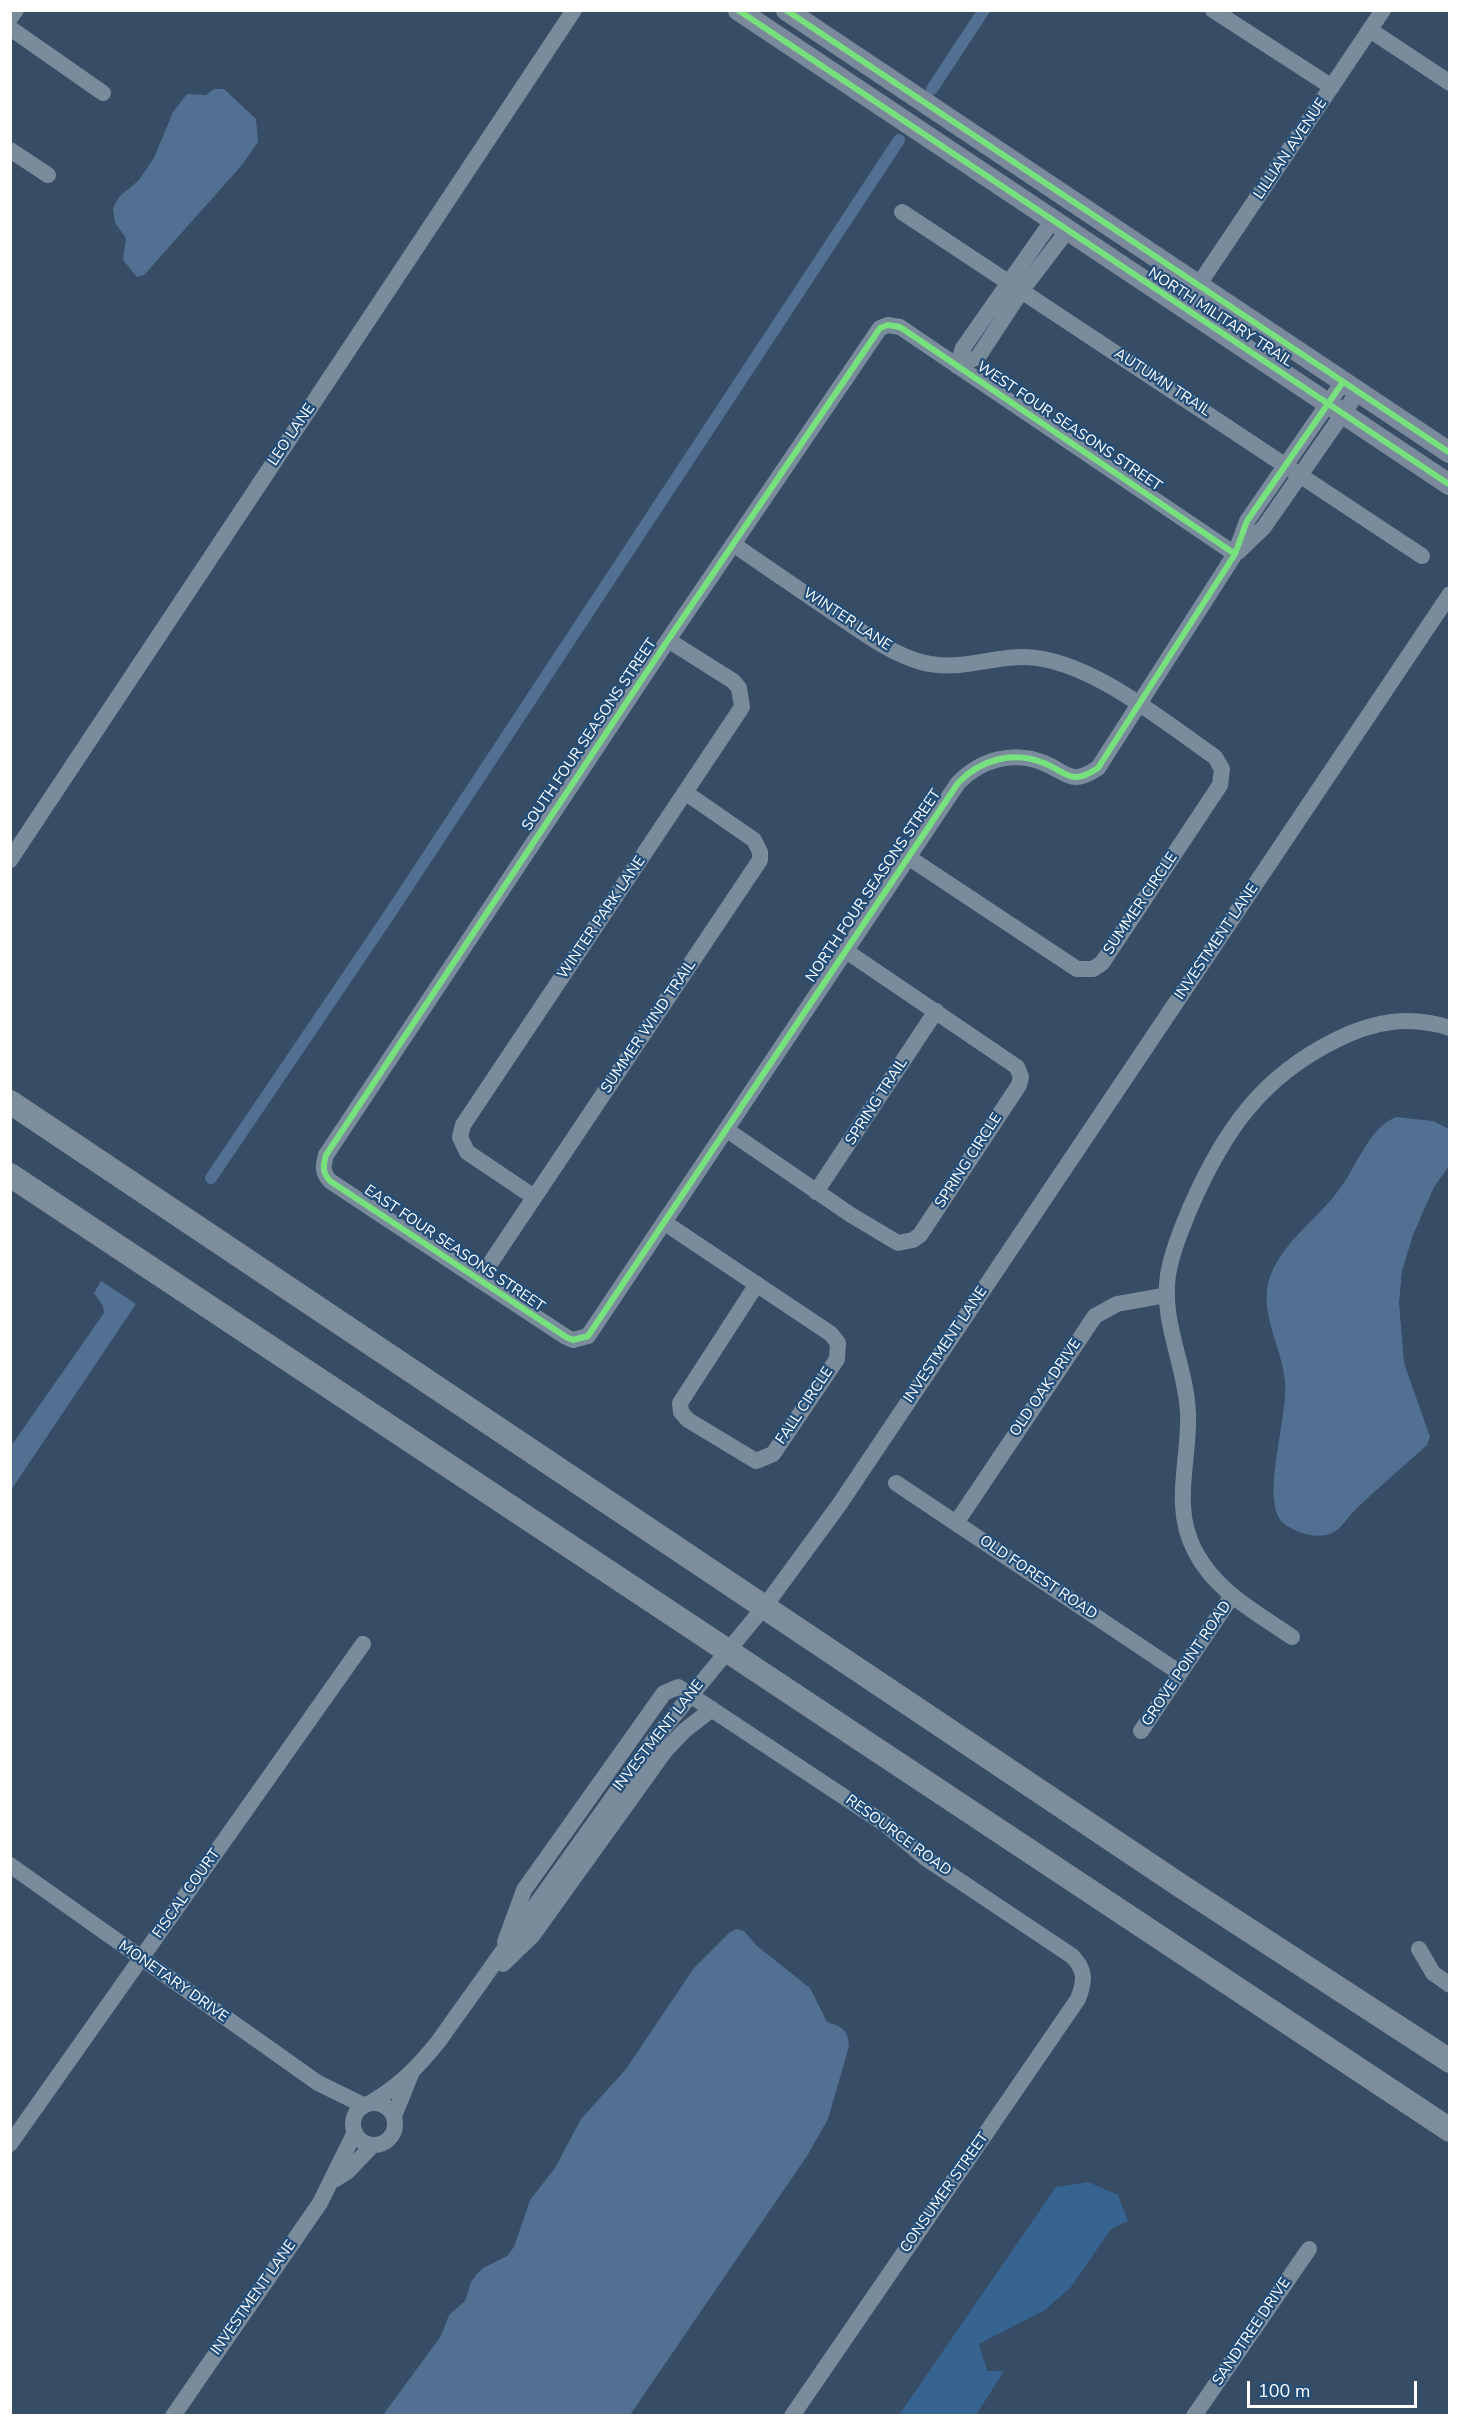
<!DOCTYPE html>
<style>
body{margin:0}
#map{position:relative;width:1460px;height:2426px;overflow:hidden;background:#364d65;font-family:"Nunito Sans",sans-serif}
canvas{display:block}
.frame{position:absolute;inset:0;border:12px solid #fff;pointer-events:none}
.scale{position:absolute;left:1247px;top:2381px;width:170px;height:27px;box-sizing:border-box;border:3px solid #fff;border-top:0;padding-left:8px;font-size:18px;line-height:21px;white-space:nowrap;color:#fff;-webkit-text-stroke:4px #224d79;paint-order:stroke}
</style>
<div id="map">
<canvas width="1460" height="2426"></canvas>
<div class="frame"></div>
<div class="scale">100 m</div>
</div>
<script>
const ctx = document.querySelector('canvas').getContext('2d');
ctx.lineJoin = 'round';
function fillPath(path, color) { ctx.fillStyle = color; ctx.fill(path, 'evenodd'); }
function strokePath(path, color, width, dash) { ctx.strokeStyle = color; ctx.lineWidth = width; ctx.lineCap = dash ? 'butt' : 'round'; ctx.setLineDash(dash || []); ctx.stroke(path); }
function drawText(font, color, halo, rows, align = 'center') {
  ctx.font = font + ' "Nunito Sans",sans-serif'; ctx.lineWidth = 4.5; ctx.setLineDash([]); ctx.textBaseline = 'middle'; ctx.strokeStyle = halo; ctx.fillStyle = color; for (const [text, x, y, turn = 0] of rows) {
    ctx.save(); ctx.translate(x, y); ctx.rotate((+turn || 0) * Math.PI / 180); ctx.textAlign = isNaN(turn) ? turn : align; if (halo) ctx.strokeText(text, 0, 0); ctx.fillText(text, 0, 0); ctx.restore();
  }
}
const green = new Path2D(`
 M1088,2182L1118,2195L1128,2221L1111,2229L1071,2287L1045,2310L979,2344L987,2371H1004L976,2415H899L1056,2187Z`);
const water = new Path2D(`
 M214,89H224L256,119L258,142L242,165L144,275L137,277L123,260L126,238L115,223L113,208L119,197L139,180L154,158L173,112L187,94L206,95Z
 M1396,1117L1433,1121L1449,1129V1166L1434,1187L1413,1235L1402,1271L1399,1303L1404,1363L1430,1437L1427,1445C1403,1467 1379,1487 1356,1509C1345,1519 1342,1531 1326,1535C1318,1537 1307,1535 1299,1532C1292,1529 1281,1524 1278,1516C1264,1486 1288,1417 1285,1381C1282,1349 1261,1316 1268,1284C1277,1246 1316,1221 1338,1191C1356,1169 1368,1128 1396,1117Z
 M101,1281L136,1304L11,1490V1446L104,1313L103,1306L94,1293Z
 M737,1929L744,1931L757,1946L810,1988L827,2022C842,2027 848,2029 849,2046L828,2119L807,2156L630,2415H383L441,2336L449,2315L465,2301L471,2282L477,2274L483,2268L507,2256L514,2247L530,2200L555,2168L581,2119L626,2069L694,1968L730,1932Z`);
const canal = new Path2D(`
 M932,89L984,10
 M211,1178L389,915L899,140`);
const minor = new Path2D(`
 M1213,10L1332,87
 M10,18L16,10
 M10,28L103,93
 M1370,30L1450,83
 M10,150L48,175
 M902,212L1422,556
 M1183,308L1383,10
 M957,366L978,357L1022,290L1067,231
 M957,366L963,348L1052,221
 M733,544C766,567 800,590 834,613C861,631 889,653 921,662C957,672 988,657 1024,657C1088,658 1163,721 1215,757L1222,769L1220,785L1102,963L1093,969H1077L908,857
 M1238,552L1264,527L1358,392
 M1235,554L900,327L888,325L880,328L668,640L326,1155C323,1166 322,1172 330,1181L566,1337L573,1340L588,1336L958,783C980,760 1013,750 1044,763C1068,773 1071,786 1098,768L1235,554L1247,521L1343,382
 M10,860L574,10
 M727,1130L851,1215L898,1243L913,1240L920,1235L1019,1085L1021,1077L1017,1067L846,951
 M816,1192L936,1011
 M534,1197L467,1152L460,1137L463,1125L742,707L739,688L733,681L668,640
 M665,1223L831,1334L838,1343L837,1359L773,1454L756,1461L688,1420L681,1412L680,1403L757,1284
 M479,1280L760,860V852L754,840L686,793
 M896,1483L1180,1673
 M956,1523L1095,1316L1117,1304L1167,1295
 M1292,1637C1256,1612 1216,1592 1195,1551C1171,1506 1190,1460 1188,1413C1186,1366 1161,1323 1168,1275C1172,1251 1182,1228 1191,1206C1224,1131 1261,1077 1336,1040C1373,1021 1409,1015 1450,1028
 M1141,1731L1232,1596
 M10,1865L318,2083L363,2105
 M505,1942L524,1890L664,1693L678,1687L885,1824L924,1857L1072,1956C1086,1970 1085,1981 1078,1999L792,2416
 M1419,1949L1433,1973L1450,1985
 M503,1964L532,1936L665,1751L684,1731L712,1709
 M372,2102C399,2086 418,2067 438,2042L653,1741L765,1606L839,1505L1450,594
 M353 2124a21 21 0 1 1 42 0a21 21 0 1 1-42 0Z
 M394,2116L411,2074
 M10,2144L363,1644
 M334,2180L347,2172L373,2145
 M173,2416L320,2203L355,2132
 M1194,2416L1309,2249`);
const major = new Path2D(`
 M738,10L1450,485
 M786,10L1450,453`);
const highway = new Path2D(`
 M10,1102L1181,1886L1450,2061
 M10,1175L1450,2130`);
const cycleway = new Path2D(`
 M738,10L1450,485
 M786,10L1450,453
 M1235,554L900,327L888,325L880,328L668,640L326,1155C323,1166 322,1172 330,1181L566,1337L573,1340L588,1336L958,783C980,760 1013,750 1044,763C1068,773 1071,786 1098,768L1235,554L1247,521L1343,382`);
const streetNames = [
 ["LILLIAN AVENUE",1291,149,-56],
 ["NORTH MILITARY TRAIL",1220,318,33],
 ["AUTUMN TRAIL",1162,383,33],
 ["WEST FOUR SEASONS STREET",1069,427,34],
 ["LEO LANE",292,435,-56],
 ["WINTER LANE",847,620,33],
 ["SOUTH FOUR SEASONS STREET",590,735,-56],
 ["NORTH FOUR SEASONS STREET",874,886,-56],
 ["SUMMER CIRCLE",1141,904,-56],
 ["WINTER PARK LANE",602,918,-56],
 ["INVESTMENT LANE",1217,942,-56],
 ["SUMMER WIND TRAIL",649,1027,-56],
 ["SPRING TRAIL",877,1102,-57],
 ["SPRING CIRCLE",969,1161,-57],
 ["EAST FOUR SEASONS STREET",454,1249,34],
 ["INVESTMENT LANE",946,1345,-56],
 ["OLD OAK DRIVE",1046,1388,-56],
 ["FALL CIRCLE",805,1406,-56],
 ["OLD FOREST ROAD",1038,1578,34],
 ["GROVE POINT ROAD",1187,1664,-56],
 ["INVESTMENT LANE",659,1736,-52],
 ["RESOURCE ROAD",898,1836,36],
 ["FISCAL COURT",187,1894,-55],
 ["MONETARY DRIVE",173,1982,35],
 ["CONSUMER STREET",945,2193,-55],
 ["INVESTMENT LANE",254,2298,-55],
 ["SANDTREE DRIVE",1252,2332,-56]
];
fillPath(green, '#366390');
fillPath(water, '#527091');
strokePath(canal, '#527091', 12);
strokePath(minor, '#7a8b9c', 16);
strokePath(major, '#7a899b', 21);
strokePath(highway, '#7d8d9c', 24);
strokePath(cycleway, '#77e17e', 6);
drawText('15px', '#fff', '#224d79', streetNames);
</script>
